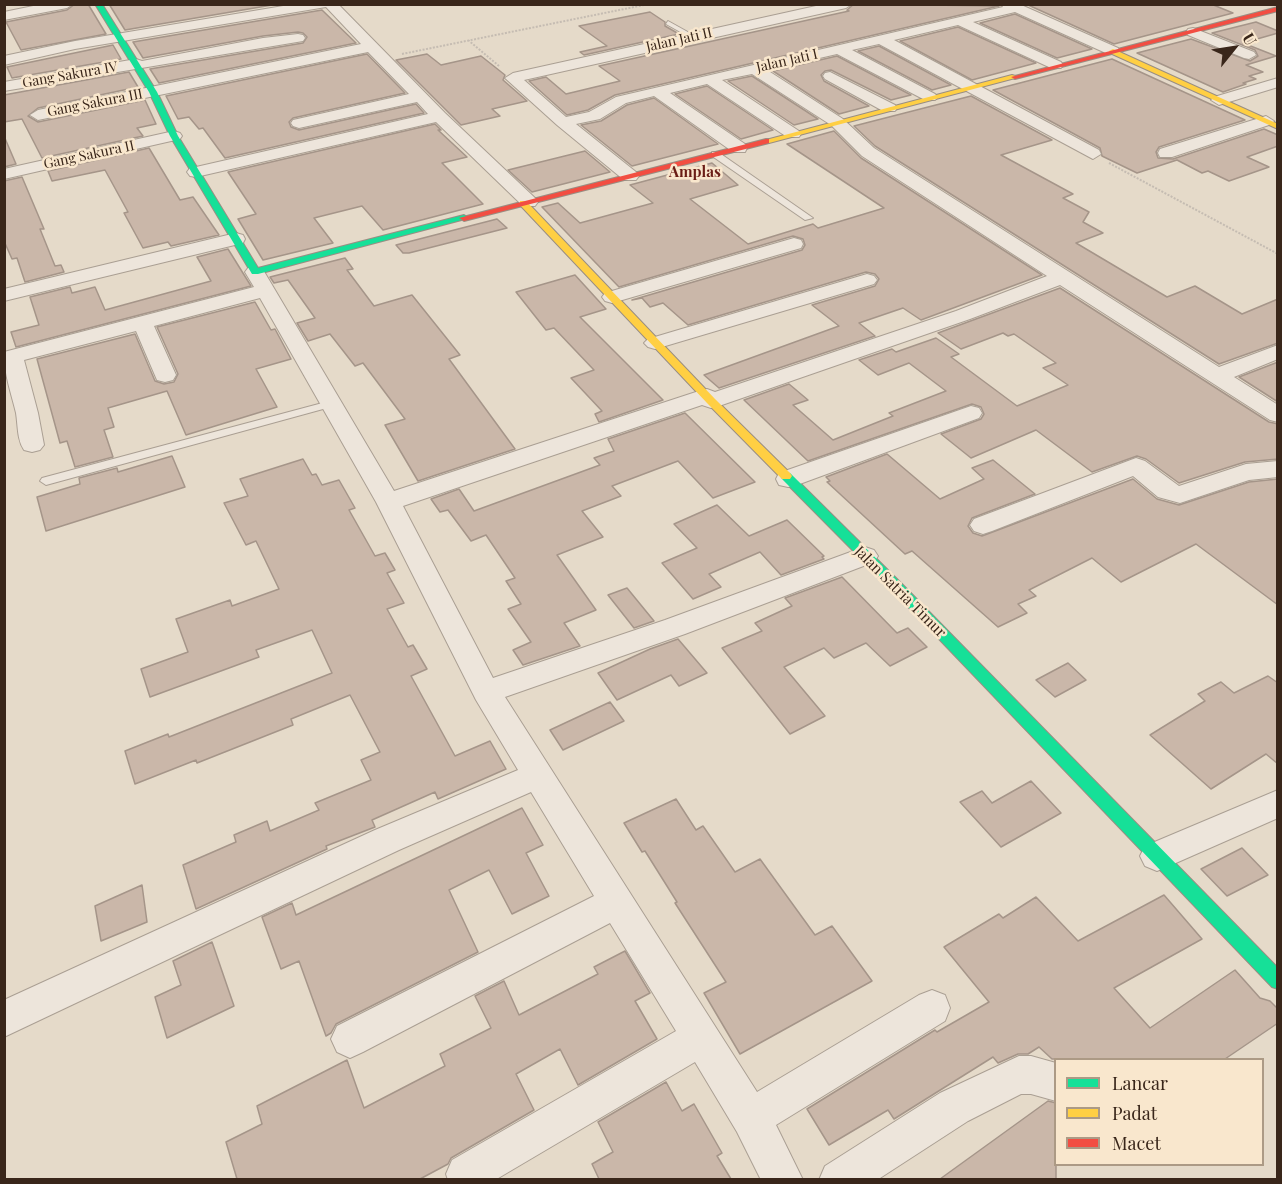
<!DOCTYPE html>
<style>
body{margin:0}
#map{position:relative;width:1282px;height:1184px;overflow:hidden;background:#e5dac9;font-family:"Playfair Display",serif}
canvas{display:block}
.frame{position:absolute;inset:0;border:6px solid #39261a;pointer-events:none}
.legend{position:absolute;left:1054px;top:1058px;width:210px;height:108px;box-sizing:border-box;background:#f9e7cd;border:2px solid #ac9a85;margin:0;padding:8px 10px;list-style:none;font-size:18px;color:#39261a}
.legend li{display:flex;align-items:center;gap:12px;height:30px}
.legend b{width:30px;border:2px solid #ac9a85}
.north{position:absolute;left:1204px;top:18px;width:60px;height:60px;-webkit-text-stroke:4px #f9e7cd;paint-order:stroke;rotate:60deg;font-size:16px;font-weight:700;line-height:24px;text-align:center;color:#39261a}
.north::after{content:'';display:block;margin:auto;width:21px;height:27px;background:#39261a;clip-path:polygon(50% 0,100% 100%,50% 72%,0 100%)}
</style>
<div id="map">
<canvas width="1282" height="1184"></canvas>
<div class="frame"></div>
<ul class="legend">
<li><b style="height:8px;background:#16e098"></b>Lancar</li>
<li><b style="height:8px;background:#ffcf43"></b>Padat</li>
<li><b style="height:8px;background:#f24e42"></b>Macet</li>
</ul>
<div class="north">U</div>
</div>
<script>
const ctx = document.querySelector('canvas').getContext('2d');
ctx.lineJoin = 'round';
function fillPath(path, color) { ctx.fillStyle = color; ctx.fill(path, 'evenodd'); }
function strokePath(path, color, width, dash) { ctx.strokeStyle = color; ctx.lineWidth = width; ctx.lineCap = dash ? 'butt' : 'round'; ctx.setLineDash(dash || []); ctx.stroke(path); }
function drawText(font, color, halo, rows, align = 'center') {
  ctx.font = font + ' "Playfair Display",serif'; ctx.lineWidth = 5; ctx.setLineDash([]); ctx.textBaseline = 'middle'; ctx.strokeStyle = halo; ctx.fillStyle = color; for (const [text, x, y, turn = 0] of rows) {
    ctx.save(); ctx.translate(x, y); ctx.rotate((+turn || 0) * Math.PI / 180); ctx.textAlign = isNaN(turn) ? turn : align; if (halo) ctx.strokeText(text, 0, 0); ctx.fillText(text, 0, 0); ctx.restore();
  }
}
const building = new Path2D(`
 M75,4H88L106,34L21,50L6,22L67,10Z
 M109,4H278L125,30Z
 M854,4L999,6L615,95L588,110L567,115L529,81L546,77L566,94L620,81L599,66L849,11L847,10Z
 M1026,4H1211L1233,13L1114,44Z
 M322,10L356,43L159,83L150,69L303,43L307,37L303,33L298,32L263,36L143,58L133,42Z
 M650,12L665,22V26L679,34L584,55L580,52L607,46L579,26Z
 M1015,14L1092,49L1057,58L980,23Z
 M1256,22L1278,31V33L1243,43L1276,56L1246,65L1263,72L1249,76L1256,79L1243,83L1246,84L1223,92L1137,53L1191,39L1250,61L1258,56L1255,50L1212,33Z
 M958,27L1036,63L972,80L900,41Z
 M113,45L121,59L12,78L7,67Z
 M879,46L951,85L932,90L858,51Z
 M367,54L405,93L293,118L289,122L291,127L299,130L416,104L424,113L225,158L203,128L199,129L189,117L178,119L166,96Z
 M427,54L441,65L481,56L505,75L503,80L527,101L492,109L500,116L461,125L396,60Z
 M837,56L911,95L891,100L831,70L825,71L821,75L824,81L869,106L839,114L773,71Z
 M1112,59L1245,120L1159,147L1156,152L1158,158L1173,159L1264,129L1278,135V146L1247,157L1269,167L1229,181L1208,171L1202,173L1177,160L1137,173L1102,156L1100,148L993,90Z
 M129,72L138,87L38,108L28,116L38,122L145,100L156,124L137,128L143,136L42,158L22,119L4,122V95Z
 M752,76L818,119L794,125L728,81Z
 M707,86L773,130L741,139L675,94Z
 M971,96L1052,140L1001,155L1073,194L1063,198L1089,212L1083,222L1103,233L1076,243L1167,297L1195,286L1242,314L1278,299V343L1219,364L875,146L854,126Z
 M654,98L718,144L632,166L581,125L601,121L627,105Z
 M435,124L441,130H438L467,157L442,163L483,204L383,230L362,206L314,218L333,243L263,260L238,219L256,214L228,172Z
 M834,131L861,158L1042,275L921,320L903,308L859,323L875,336L719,388L704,375L839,326L812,305L875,286L879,279L875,274L866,272L688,325L663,303L650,307L642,298L632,300L802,250L805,245L803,239L793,236L619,287L542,207L558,203L580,223L653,203L630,185L712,163L738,185L690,199L748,244L813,224L818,228L884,208L787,144Z
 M4,136L16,164L4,167Z
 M149,148L180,200L193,197L219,235L171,246L168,242L143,248L124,213L128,212L105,170L52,181L48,171Z
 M585,151L610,172L532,192L508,170Z
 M22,177L44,229H40L55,266L61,265L64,272L25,282L17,258L12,259L4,241V181Z
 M497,219L507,228L409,253H403L396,245Z
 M228,249L251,286L16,347L11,332L39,325L30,297L70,287L72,293L95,287L105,310L211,281L197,257Z
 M345,258L353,269L347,270L374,306L412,295L460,355L449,359L515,449L418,481L385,425L405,419L363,363L355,366L330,334L308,341L297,323L315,318L288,280L274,283L270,277Z
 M575,275L606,309L580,317L663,400L599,422L595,414L602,411L571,378L594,370L554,328L546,330L516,292Z
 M1060,288L1269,422L1278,424V459L1245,462L1179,483L1146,459L1137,456L1092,472L1036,430L971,458L941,434L981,419L984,414L981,407L972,404L808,461L744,400L789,384L808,400L793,405L833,440L893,416L889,413L946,391L909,363L878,375L859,360L892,349L896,352L936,338L959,354L951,357L1017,406L1068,385L1043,368L1056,363L1014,334L1008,336L1003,333L961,349L938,333Z
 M255,302L271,330L275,329L291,359L256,369L277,407L186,435L167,391L108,408L114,427L104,430L113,457L75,467L67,441L60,443L37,359L135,334L155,381L164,384L174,382L178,374L157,327Z
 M1278,362V402L1239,377Z
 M685,413L755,482L713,498L678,461L612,486L621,496L582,511L603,537L557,555L596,610L564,623L580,646L523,665L513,650L531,642L508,609L521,604L506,581L515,578L486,535L471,541L448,510L440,512L431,499L459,489L474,511L600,465L594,458L614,451L608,439Z
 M887,454L940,499L984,479L972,468L993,460L1035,494L972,518L968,526L973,533L982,536L1133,479L1157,499L1179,505L1249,482L1278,479V605L1196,544L1121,582L1092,558L1029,590L1036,596L1018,604L1027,613L998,627L912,551L905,554L827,482L830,481L826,477Z
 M172,456L185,487L46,531L37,497L80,484L79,478L117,468L118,472Z
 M303,459L312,475L316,474L322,485L339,480L355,508L349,510L375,556L385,553L395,570L387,573L404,603L387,609L408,647L413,645L427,669L411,676L455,756L490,741L506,769L438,799L435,792L372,820L375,827L326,846L327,849L196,909L183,865L236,842L234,835L267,821L270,831L319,810L315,803L371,780L361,760L380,752L350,695L291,719L293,725L197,763L196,760L135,784L125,751L168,734L169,737L332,673L312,630L256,650L259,657L150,697L141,669L188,652L176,619L230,600L232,606L279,589L256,541L246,545L224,503L248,496L240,479Z
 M717,505L749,536L787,520L824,556L822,557L824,559L781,575L760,552L709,574L721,587L693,599L662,563L697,548L674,524Z
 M842,577L897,633L908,628L927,647L890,666L866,643L834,658L824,648L784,667L825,716L790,734L722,648L762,631L755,623L792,606L785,598Z
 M627,588L654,621L634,628L608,595Z
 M678,639L707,673L679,686L671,675L617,700L598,673L650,649Z
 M1068,663L1086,680L1055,697L1036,680Z
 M1268,676L1278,683V764L1266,754L1211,789L1150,735L1205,701L1198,694L1221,682L1234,693Z
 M610,702L624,721L563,750L550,730Z
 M1031,781L1061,813L1001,847L960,802L982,791L992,803Z
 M676,799L696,830L703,826L735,872L760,859L815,935L832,926L872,981L740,1054L704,993L726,982L675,903L677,902L645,851L642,852L624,823Z
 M522,808L543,845L526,853L549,896L512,914L489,870L449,890L478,952L336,1024L331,1033L326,1036L299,961L281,969L262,917L292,903L296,915Z
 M1242,848L1268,875L1227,896L1201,869Z
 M142,885L147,922L101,941L95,906Z
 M1164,895L1202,939L1114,988L1150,1028L1235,970L1260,998L1270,1001L1278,1009V1023L1225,1059H1052L1039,1047L1028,1054H1018L998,1063L993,1057L894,1119L888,1110L829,1145L807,1109L935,1030L937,1032L989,1002L944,947L999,914L1003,918L1036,897L1078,941Z
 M212,942L234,1006L167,1038L155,997L181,985L173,961Z
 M625,951L650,993L635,1001L657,1039L578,1085L560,1049L516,1074L534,1110L451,1158L448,1164L420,1179H237L226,1142L262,1124L257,1106L347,1060L364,1108L445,1066L440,1054L491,1028L475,996L504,981L519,1015L598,974L594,967Z
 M666,1082L682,1111L694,1104L722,1153L717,1156L731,1179H599L592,1164L613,1152L598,1122Z
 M1048,1101L1056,1103V1179H940Z`);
const path = new Path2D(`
 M468,40L499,66
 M402,54L649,4
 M1109,163L1278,254`);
const lane = new Path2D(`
 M668,21L695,36L697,37L691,38L666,24Z
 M712,152H718L813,218L805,220L712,156Z
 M330,401L334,402V406L46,485L40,481L42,478Z`);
const street = new Path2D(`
 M43,4H73L67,8L4,20V12Z
 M295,4H338L445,113L535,198L538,202L535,206H523L436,122L196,177L190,176L187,172L190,168L196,167L428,114L417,102L299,128L293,126L291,123L293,120L409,94L368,52L38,120L30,115L38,110L361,44L326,7L75,49L4,65V56L75,41Z
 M825,4H852L846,8L524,80L566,117L589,112L616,97L1003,7L1001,4H1019L1118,48L1120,51L1118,54H1108L1015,12L973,22L1061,62L1063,65L1061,68H1051L958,25L894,40L1099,150L1101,154L1093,159L879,44L852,50L935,94L938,97L935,100H925L837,54L767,70L843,119L874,148L1219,367L1278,345V359L1234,377L1278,405V422L1270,420L1060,285L970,319L719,406L711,408L702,405L403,506L493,678L665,620L856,550L865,547L874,550L878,556L874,562L685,634L505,697L757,1092L919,995L932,990L945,995L950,1008L945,1021L776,1125L803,1180H761L737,1132L695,1062L495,1180H448L446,1174L452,1160L676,1031L610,923L363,1052L350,1058L337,1052L331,1039L337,1026L594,896L531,792L399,850L4,1037V1000L375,830L518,770L476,700L376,502L260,298L154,326L176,375L173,380L165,382L157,380L136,331L24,360L38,413L44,445L40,450L32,452L24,450C17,440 18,425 16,413C11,392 4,374 4,352L254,287L245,272L248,268H262L394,491L699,391L707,389L715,392L956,311L1047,276L862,156L831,125L752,74L722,80L799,131L801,134L799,137H787L707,84L670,93L745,144L747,148L745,152H733L654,96L626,103L600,119L576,124L636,172L639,176L636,180H624L557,125L505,78L513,73Z
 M1193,28L1254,52L1256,55L1249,59L1244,58L1188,35L1186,32L1188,29Z
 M298,34L303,35L305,38L303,41L4,91V82L136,59L142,61L263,38Z
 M830,72L895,105L897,108L895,111H883L825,79L823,76L825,73Z
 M1278,78V87L1219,105L1211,100L1214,97Z
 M1266,116L1274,121L1272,124L1172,157H1160L1158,153L1160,149Z
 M174,131L180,133L182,136L180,139L4,179V169Z
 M236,233L243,235L245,239L243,243L4,301V289Z
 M794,238L801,240L803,244L801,248L612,303L605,301L602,297L605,293Z
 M867,274L874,276L877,280L874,284L662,347L655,349L648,347L644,343L648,339Z
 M971,406L979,408L982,413L979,418L797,485L788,487L779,485L776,479L779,473Z
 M1136,458L1145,461L1179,486L1246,464L1278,461V477L1249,480L1180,503L1158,497L1133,476L992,531L983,534L974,531L970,525L974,519Z
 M1278,790V818L1169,866L1157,871L1145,866L1140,856L1145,846Z
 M1019,1056H1031L1056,1063V1101L1031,1094H1021L968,1121L877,1180H819L825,1166L940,1093Z`);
const fast = new Path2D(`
 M95,4H102L157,92L178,136L258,268L464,215L469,218L258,274H252L170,136L149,92Z
 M786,472L790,473L903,585L1278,968V989L1272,987L893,591L782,479L780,476Z`);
const slow = new Path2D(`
 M1113,49L1278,124V129L1110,53L1109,51Z
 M1012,75L1019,77L769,143L762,141Z
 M520,201H526L715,399L790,473L792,476L790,479H782L707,403L520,205Z`);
const jam = new Path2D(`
 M1278,7V11L1015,79L1011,77Z
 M766,139H769V143L464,221L459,218Z`);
const farStreetnames = [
 ["Jalan Jati II",679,40,-13],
 ["Jalan Jati I",787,61,-13],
 ["Gang Sakura IV",70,75,-10],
 ["Gang Sakura III",95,103,-11],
 ["Gang Sakura II",89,155,-12]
];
const farQuarternames = [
 ["Amplas",695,172]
];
const streetNames = [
 ["Jalan Satria Timur",900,592,45]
];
fillPath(building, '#cab7a9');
strokePath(building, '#a59589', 1.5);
strokePath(lane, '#aa9f93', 2);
strokePath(street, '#aa9f93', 2);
strokePath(fast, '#998e83', 2);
strokePath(slow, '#998e83', 2);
strokePath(jam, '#998e83', 2);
strokePath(path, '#c5bcb2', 2, [2, 1.5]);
fillPath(lane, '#ede5db');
fillPath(street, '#ede5db');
fillPath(fast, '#16e098');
fillPath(slow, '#ffcf43');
fillPath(jam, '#f24e42');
drawText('14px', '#39261a', '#f9e7cd', farStreetnames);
drawText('bold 15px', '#6a1d16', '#f9e7cd', farQuarternames);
drawText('15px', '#39261a', '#f9e7cd', streetNames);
</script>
